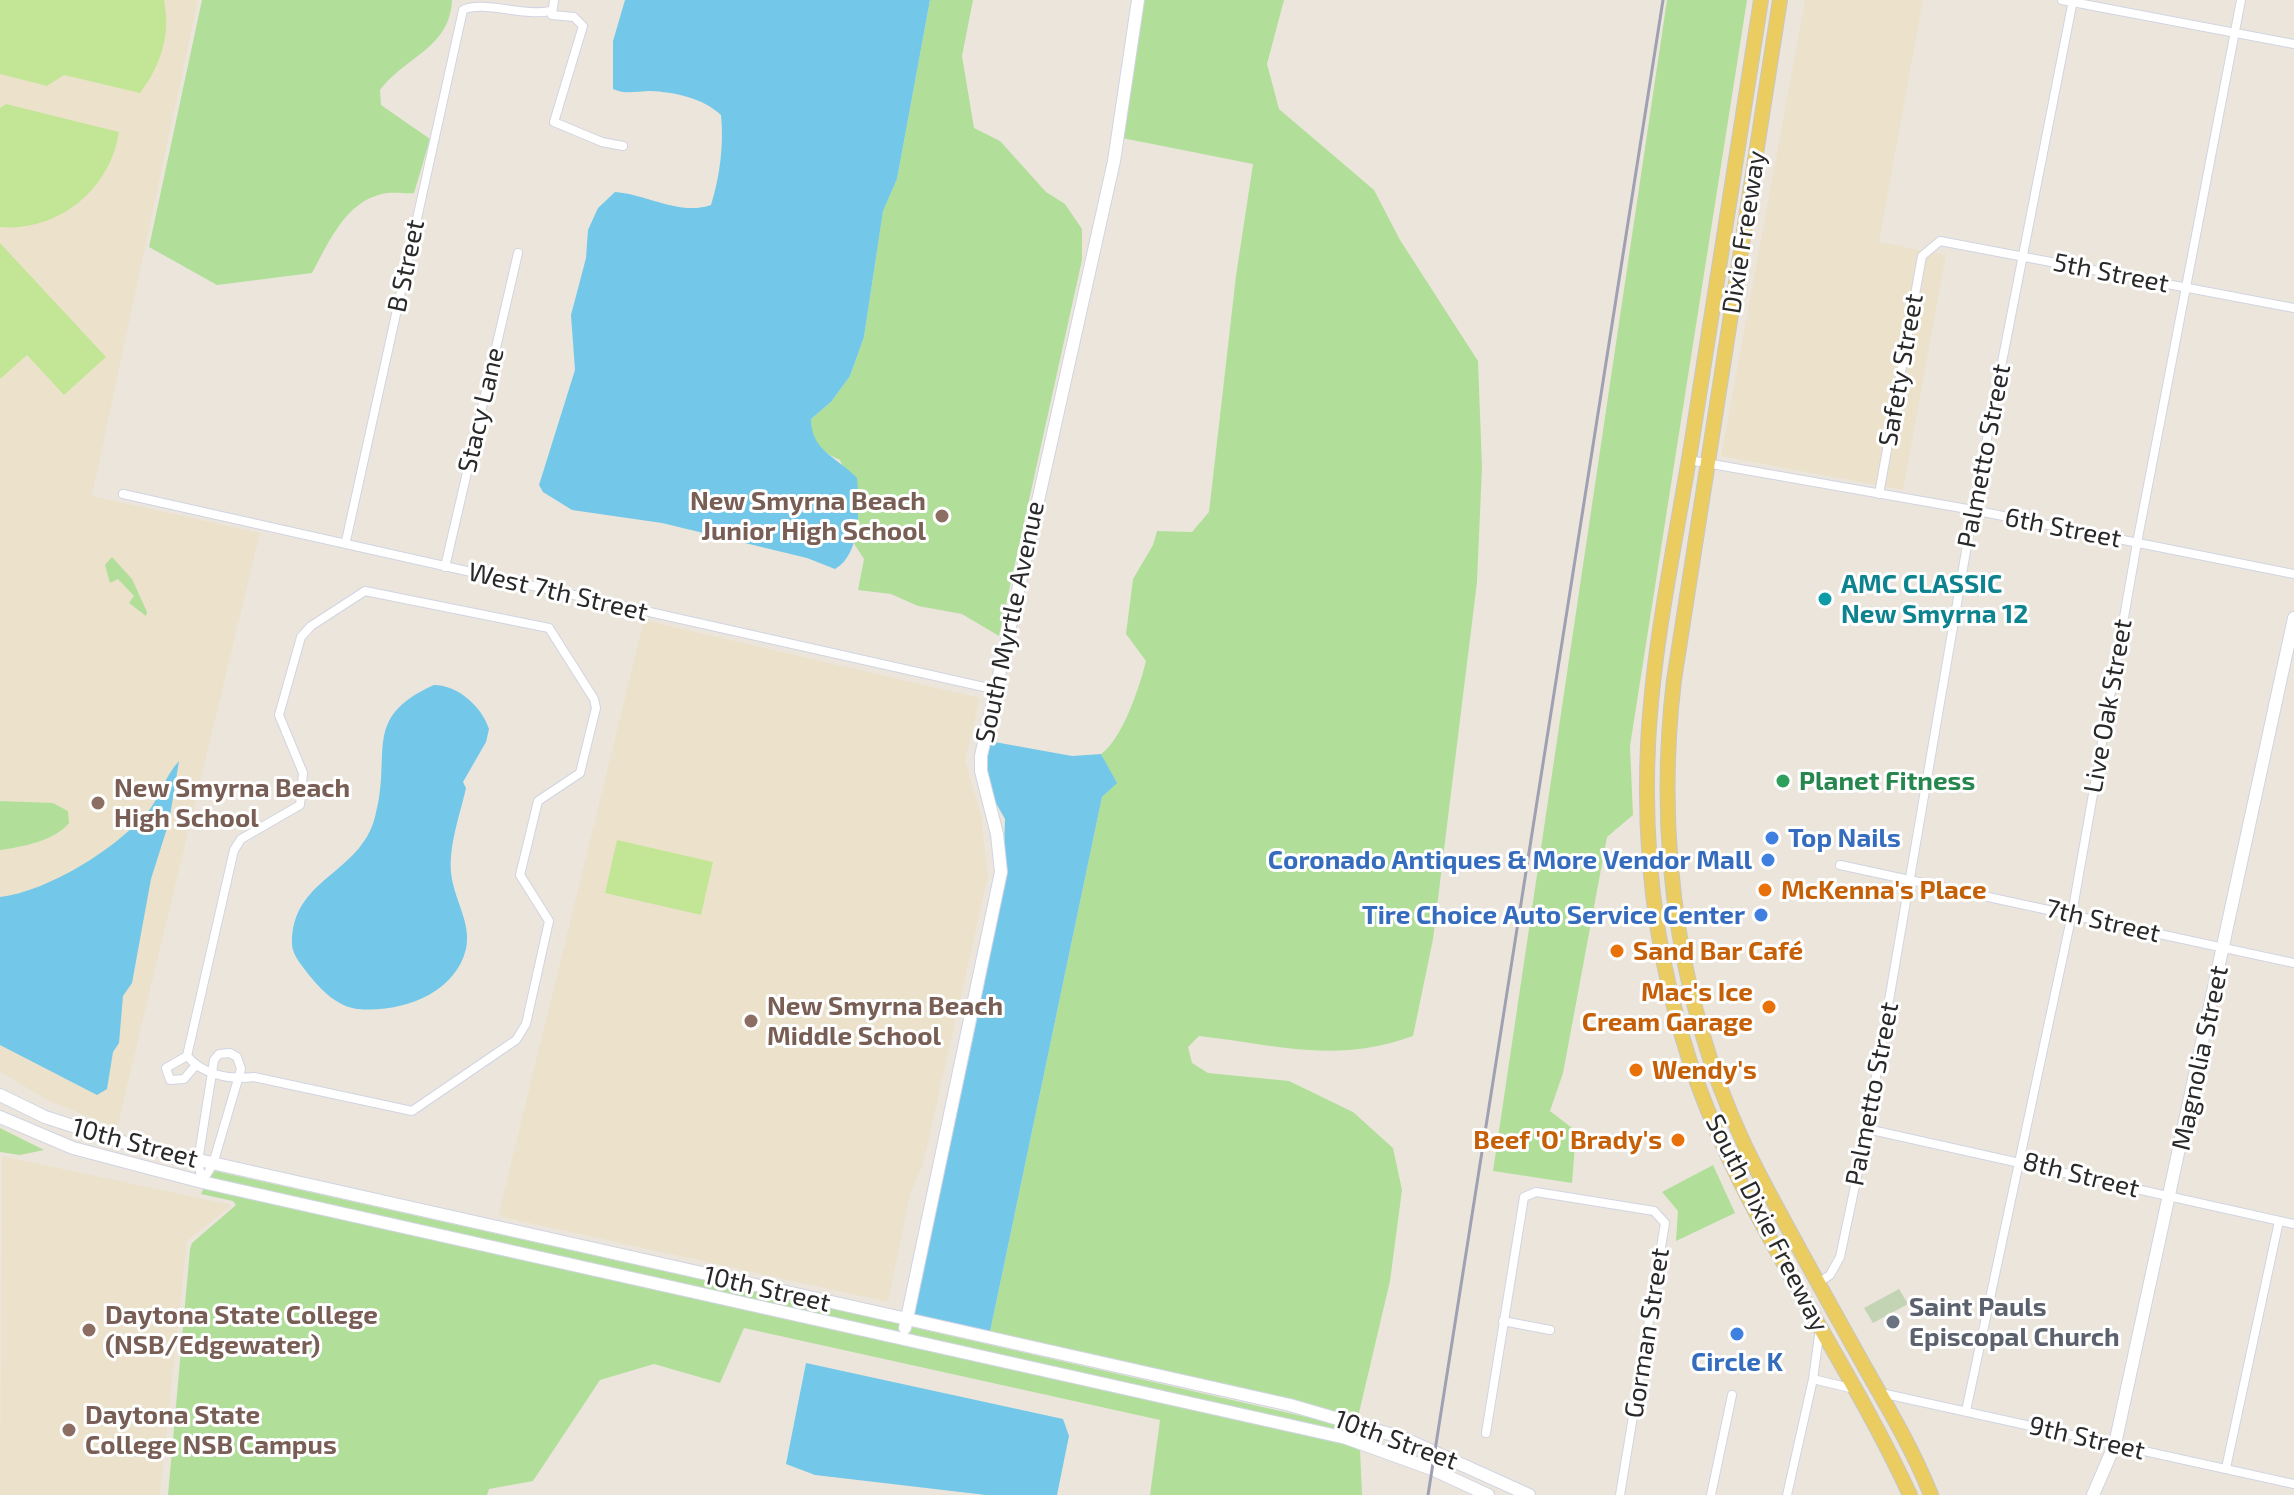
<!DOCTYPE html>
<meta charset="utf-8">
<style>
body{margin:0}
canvas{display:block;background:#ebe5dc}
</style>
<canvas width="2294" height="1495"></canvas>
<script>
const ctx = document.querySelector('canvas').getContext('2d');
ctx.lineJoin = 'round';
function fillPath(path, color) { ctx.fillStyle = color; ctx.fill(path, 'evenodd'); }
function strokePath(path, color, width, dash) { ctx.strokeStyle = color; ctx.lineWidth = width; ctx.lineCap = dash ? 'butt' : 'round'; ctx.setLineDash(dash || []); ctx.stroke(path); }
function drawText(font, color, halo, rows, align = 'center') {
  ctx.font = font + ' "Exo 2",sans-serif'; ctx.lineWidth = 6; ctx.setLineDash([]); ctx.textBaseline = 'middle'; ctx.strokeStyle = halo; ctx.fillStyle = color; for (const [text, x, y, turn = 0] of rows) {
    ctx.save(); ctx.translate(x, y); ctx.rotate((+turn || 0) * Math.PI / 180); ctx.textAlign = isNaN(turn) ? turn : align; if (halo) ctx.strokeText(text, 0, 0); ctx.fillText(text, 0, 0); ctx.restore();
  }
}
const education = new Path2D(`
 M0,0H198L92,496L260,533L117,1128L49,1101L0,1072Z
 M1805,0H1923L1879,242L1946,255L1903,490L1721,456Z
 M644,620L980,698L965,761L981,815L988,876L923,1165L911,1191L888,1302L498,1216Z
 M2,1156L232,1205L187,1241L160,1495H0Z`);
const green = new Path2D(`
 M202,0H452C450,48 406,56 380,90L381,105L430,139L414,193C404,194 392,191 382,194C345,202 328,244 312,273L217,285L149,247Z
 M930,0H973L962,56L974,128L1000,141L1046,192L1065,204L1082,229V260L999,636L962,614L918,606L891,594L858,590L864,559L853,542L859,503L840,460C819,451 811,441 811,419L831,402L850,376L864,337L883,210L897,179Z
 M1138,0H1284L1267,64L1279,109L1374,190L1400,240L1478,361L1482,467L1477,582L1433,939L1413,1036C1335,1064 1278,1045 1199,1036L1188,1047L1192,1063L1208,1073L1289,1081L1353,1112L1393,1148L1402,1190L1390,1281L1358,1417L990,1332L1102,797L1116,783L1101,754C1122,740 1140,686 1146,661L1126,634L1133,579L1153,545L1157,531L1192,532L1209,512L1236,276L1253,164L1117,137Z
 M1667,0H1747L1630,746L1633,815L1607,837L1563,1073L1550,1111L1576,1131L1572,1183L1493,1171Z
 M112,557L132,579L147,612L146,616L129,603L134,596L118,579L110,583L105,565Z
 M0,801L53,803L68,811L69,823C54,841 22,847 0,850Z
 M0,1128L44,1150L20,1155L0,1152Z
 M1713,1165L1735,1213L1676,1241L1678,1211L1662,1192Z
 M215,1171L901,1324L900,1332L210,1178Z
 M204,1188L1344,1443L1360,1449L1362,1495H1150L1160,1420L744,1328L720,1383L654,1364L600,1380L533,1481L489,1489L487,1495H168L190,1249L192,1243L236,1205L233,1201L201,1194Z
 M912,1327L1359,1429V1436L909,1334Z`);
const cemetery = new Path2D(`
 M1899,1289L1908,1304L1873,1323L1864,1308Z`);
const pitch = new Path2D(`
 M0,0H164C171,35 161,65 140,93L64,75L47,86L0,74Z
 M6,104L119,132C110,190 58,232 0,227V108Z
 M0,243L106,357L64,395L27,355L0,379Z
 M617,840L713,862L701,915L605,893Z`);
const water = new Path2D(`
 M625,0H930L897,179L883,211L864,337L850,376L831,402L811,419C811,451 837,457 857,478C859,505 862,554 835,569L807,558L662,523L572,510L543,492L539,485L575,370L571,315L586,258L588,230L598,208L615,192C646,194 680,216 711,205C720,176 724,144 721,115C703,98 674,92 650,91C637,91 625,95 613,89V41Z
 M434,685C458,685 482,707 489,729L486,742L463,782L466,788C460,815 449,844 451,872C453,898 472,923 466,949C455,994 401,1013 358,1009C338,1007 321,990 309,975C303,967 292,955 292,944C291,878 360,875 375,817C393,753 360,718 434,685Z
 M989,741L1072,756L1101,754L1117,783L1102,797L990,1332L914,1316L984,986L1004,849L1005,819L993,798L986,770Z
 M179,761L169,822L151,879L132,983L123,996L119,1043L113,1052L107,1089L97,1095L0,1045V897C49,891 115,849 147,813C160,798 164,777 179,761Z
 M806,1363L1063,1419L1069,1436L1057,1495H986L815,1475L786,1464Z`);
const street = new Path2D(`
 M554,0L552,15L574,17L583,26L554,122L602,142L623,146
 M2062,0L2294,44
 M1689,460L1973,510L2294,574
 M123,494L993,689
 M1879,494L1922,256L1940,241L2294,308
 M346,541L463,10C481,0 526,17 550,11
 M445,567L518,253
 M365,591L549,628L594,699L596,708L580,773L538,801L520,875L549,921L526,1024L516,1040L412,1111L254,1077C230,1080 203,1075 187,1056L234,850L241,839L300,805L303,773L279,715L301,637L311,626Z
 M1840,865L2294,963
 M230,1053L237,1057L241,1069L213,1164L202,1182L198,1161L214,1060L219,1054Z
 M187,1056L166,1068L170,1080L184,1079L196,1065
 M1867,1129L2294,1224
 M1818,1283L1830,1275L1840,1257L1867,1129L1973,510L2073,0
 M1503,1321L1550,1330
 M1813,1379L1854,1389
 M1881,1393L2294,1484
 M1966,1411L2072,914L2137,543L2241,0
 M1486,1433L1524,1197L1536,1192L1654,1211L1665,1223L1620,1495
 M2226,1468L2279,1221
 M1711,1495L1732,1395
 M1787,1495L1813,1379L1820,1328`);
const secondary = new Path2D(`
 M0,1095L45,1117L132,1145L1290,1405L1403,1438L1529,1495
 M0,1117L73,1148L202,1182L1346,1438L1432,1469L1488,1495
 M905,1328L1001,872L997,834L981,771V756L1114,161L1138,0
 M2093,1495L2115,1444L2294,618`);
const primary = new Path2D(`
 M1761,0C1738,145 1716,289 1693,434C1677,536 1653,641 1648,745C1643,852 1656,959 1690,1062C1741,1216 1842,1348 1910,1495
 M1780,0L1674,680C1654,849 1680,1023 1759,1174C1794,1241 1831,1306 1867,1371C1890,1411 1914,1452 1931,1495`);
const rail = new Path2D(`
 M1428,1495L1663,0`);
const markers = [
 [942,516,8,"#8d6e63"],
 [1825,599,8,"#0f9aa8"],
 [1783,781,8,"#2e9e5b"],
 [98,803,8,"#8d6e63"],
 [1772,838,8,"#3f7fe0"],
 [1768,860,8,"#3f7fe0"],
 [1765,890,8,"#e8710a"],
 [1761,915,8,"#3f7fe0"],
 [1617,951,8,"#e8710a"],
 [1769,1007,8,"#e8710a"],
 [751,1021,8,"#8d6e63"],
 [1636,1070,8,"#e8710a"],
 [1678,1140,8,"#e8710a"],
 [1893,1322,8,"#6b7280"],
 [89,1330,8,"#8d6e63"],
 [1737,1334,8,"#3f7fe0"],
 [69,1430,8,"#8d6e63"]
];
const streetNames = [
 ["Dixie Freeway",1744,232,-81],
 ["B Street",406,266,-78],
 ["5th Street",2111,273,11],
 ["Safety Street",1901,370,-80],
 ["Stacy Lane",481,410,-77],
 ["Palmetto Street",1984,456,-79],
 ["6th Street",2063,528,11],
 ["West 7th Street",558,592,13],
 ["South Myrtle Avenue",1010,622,-78],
 ["Live Oak Street",2108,706,-80],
 ["7th Street",2103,921,13],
 ["Magnolia Street",2200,1058,-78],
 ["Palmetto Street",1872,1094,-79],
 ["10th Street",135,1143,15],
 ["8th Street",2081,1175,14],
 ["South Dixie Freeway",1767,1223,63],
 ["10th Street",767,1289,13],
 ["Gorman Street",1647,1333,-81],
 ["9th Street",2087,1438,13],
 ["10th Street",1396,1440,20]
];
const educationNames = [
 ["New Smyrna Beach",926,501,"right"],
 ["Junior High School",926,531,"right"],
 ["New Smyrna Beach",114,788],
 ["High School",114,818],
 ["New Smyrna Beach",767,1006],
 ["Middle School",767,1036],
 ["Daytona State College",105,1315],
 ["(NSB/Edgewater)",105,1345],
 ["Daytona State",85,1415],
 ["College NSB Campus",85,1445]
];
const cultureNames = [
 ["AMC CLASSIC",1841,584],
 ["New Smyrna 12",1841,614]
];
const leisureNames = [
 ["Planet Fitness",1799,781]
];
const shopNames = [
 ["Top Nails",1788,838,"left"],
 ["Coronado Antiques & More Vendor Mall",1752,860],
 ["Tire Choice Auto Service Center",1745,915],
 ["Circle K",1737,1362,"center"]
];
const foodNames = [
 ["McKenna's Place",1781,890],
 ["Sand Bar Café",1633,951],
 ["Mac's Ice",1753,992,"right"],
 ["Cream Garage",1753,1022,"right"],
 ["Wendy's",1652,1070],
 ["Beef 'O' Brady's",1662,1140,"right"]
];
const worshipNames = [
 ["Saint Pauls",1909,1307],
 ["Episcopal Church",1909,1337]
];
fillPath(education, '#ece2cc');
fillPath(green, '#b1df9a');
fillPath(cemetery, '#c3d4b4');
fillPath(pitch, '#c3e696');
fillPath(water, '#73c8e9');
strokePath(street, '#d1d4e2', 10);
strokePath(secondary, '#d1d4e2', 14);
strokePath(primary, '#c7c7c7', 16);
strokePath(street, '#fff', 8);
strokePath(secondary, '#fff', 12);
strokePath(primary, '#eacc61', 14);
strokePath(rail, '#9fa1b3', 3);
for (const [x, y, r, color] of markers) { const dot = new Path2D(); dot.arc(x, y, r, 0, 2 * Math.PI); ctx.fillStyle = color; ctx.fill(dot); strokePath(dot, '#fff', 3); }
drawText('26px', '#292929', '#fff', streetNames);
drawText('bold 26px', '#785e54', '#fff', educationNames, 'left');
drawText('bold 26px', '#0d838f', '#fff', cultureNames, 'left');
drawText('bold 26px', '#27864d', '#fff', leisureNames, 'left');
drawText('bold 26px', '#366cbe', '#fff', shopNames, 'right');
drawText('bold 26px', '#c56008', '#fff', foodNames, 'left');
drawText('bold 26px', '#5b616d', '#fff', worshipNames, 'left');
</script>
